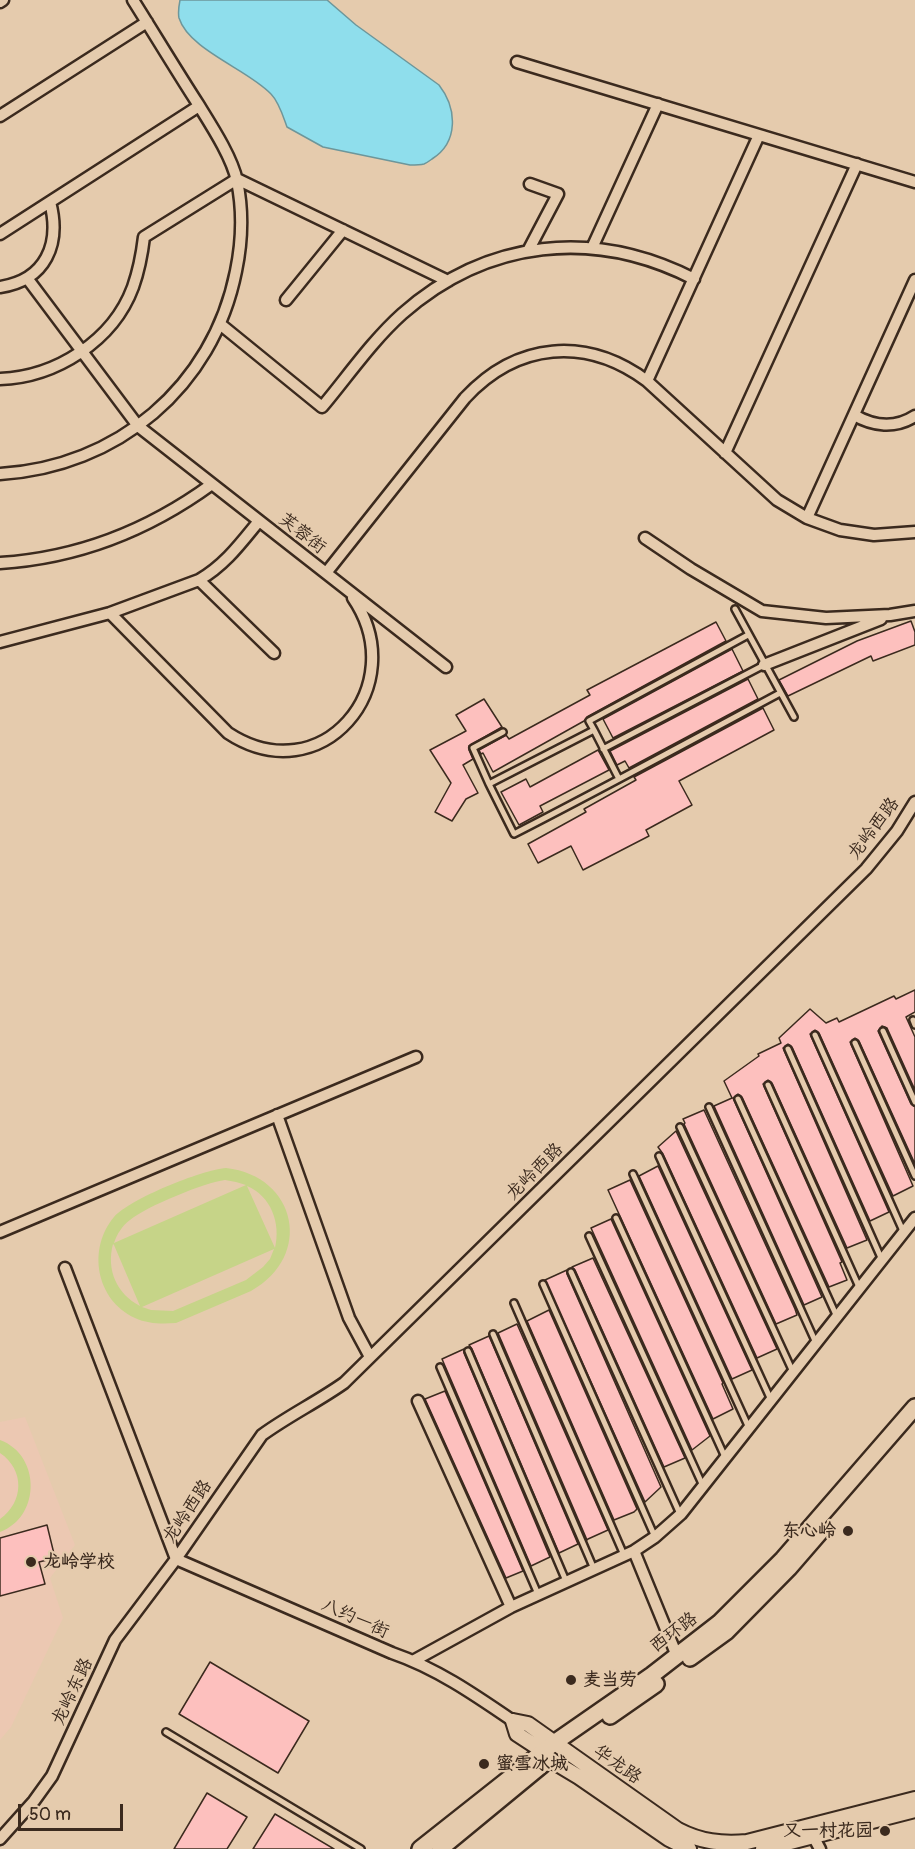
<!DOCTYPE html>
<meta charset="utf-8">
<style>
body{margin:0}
#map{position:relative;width:915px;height:1849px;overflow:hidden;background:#e5cbad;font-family:Pangolin,sans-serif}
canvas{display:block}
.scale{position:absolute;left:18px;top:1804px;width:105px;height:27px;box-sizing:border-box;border:3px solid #3b2a1e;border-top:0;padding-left:8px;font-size:18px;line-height:21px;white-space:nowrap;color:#3b2a1e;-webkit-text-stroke:4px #e5cbad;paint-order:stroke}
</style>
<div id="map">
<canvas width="915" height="1849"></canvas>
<div class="scale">50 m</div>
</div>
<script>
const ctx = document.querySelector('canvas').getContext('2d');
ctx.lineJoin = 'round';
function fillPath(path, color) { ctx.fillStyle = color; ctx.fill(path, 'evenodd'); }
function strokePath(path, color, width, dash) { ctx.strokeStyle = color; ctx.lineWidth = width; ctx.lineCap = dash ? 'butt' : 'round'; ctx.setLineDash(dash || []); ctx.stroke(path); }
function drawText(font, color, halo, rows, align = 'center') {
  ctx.font = font + ' Pangolin,"LXGW WenKai TC",sans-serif'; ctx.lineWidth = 4.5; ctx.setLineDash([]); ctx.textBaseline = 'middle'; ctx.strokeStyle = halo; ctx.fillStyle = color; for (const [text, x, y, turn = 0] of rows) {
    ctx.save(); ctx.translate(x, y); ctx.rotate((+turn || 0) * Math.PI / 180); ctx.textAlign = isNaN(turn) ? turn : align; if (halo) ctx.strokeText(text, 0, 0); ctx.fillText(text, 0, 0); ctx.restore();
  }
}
const built = new Path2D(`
 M25,1417L75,1545L50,1578L63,1618L11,1727L0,1740V1422Z`);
const green = new Path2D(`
 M226,1168C297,1176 314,1256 251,1291L176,1323C162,1324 148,1324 135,1318C96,1300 87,1249 114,1217C130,1199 201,1170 226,1168ZM225,1180L236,1182L246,1185L114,1243C117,1234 122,1226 130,1220C145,1207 206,1182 225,1180ZM247,1186C271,1196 281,1223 275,1248ZM113,1244L114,1245L140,1306C117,1294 106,1270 113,1244ZM274,1249L270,1259L263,1267L246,1280L173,1311L151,1310L142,1307Z
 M0,1440C41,1455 41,1517 0,1532V1519C24,1502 25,1470 0,1453Z`);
const water = new Path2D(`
 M180,0H327L356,25L439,85C457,108 459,142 432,159C429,161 427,163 424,164C420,165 414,165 410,165L323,147L287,127C283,116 279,102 271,94C249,70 189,50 179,18C178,13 179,5 180,0Z`);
const building = new Path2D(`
 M911,621L915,632V645L873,661L871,656L788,696L779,680L857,641Z
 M716,622L726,641L587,717L584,721L493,772L483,753L481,754L479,750L506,735L509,739L590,695L587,690Z
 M732,649L743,671L613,738L603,719Z
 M748,679L758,699L629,768L625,761L617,765L610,751Z
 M484,699L502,727L469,746V750L473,759L463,765L478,793L466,799L452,821L435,812L451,783L430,750L466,731L456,715Z
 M763,708L774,730L679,781L692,805L646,830L649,836L583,870L571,846L538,863L528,844L586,812L584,809L636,780L634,777Z
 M598,750L609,770L540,806L543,812L519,825L501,792L526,779L530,787Z
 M915,990V1012L906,1017L915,1037V1090L887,1028L882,1026L878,1031L911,1104L915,1107V1164L859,1041L855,1038L850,1042L913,1186L893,1196L819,1033L815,1030L810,1034L889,1212L870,1221L792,1047L788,1044L783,1048L867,1240L847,1248L772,1083L768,1080L763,1084L842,1262L840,1263L847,1280L829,1287L742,1097L738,1094L733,1098L822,1297L804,1305L714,1106L732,1098L724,1081L759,1056L758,1054L781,1043L779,1038L810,1009L826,1023L837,1018L839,1022L894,996L896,999Z
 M704,1110L795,1309L797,1315L776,1324L684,1124L685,1123L683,1119Z
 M676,1131L777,1349L757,1358L663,1154L658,1147Z
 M658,1166L752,1370L732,1379L639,1176Z
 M630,1180L723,1383L722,1384L733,1409L713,1419L608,1190Z
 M611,1219L710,1436L692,1450L591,1228Z
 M593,1258L685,1458L664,1467L575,1270L572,1267Z
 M567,1270V1274L661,1487L645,1502L545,1280Z
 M549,1310L637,1509L634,1512L614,1520L527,1321Z
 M517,1324L608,1530L588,1539L587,1540L498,1333Z
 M489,1336L578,1544L559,1553L472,1349L469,1345Z
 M464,1349V1353L550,1557L531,1566L442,1359Z
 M445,1391L523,1571L506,1578L425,1399Z
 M47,1525L55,1558L39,1562L45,1584L0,1596V1538Z
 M210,1662L309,1721L278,1773L179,1714Z
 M207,1793L247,1817L227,1849H174Z
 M275,1814L334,1849H253Z`);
const service = new Path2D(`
 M735,609L794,717
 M594,730L589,721L748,635
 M603,749L764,665
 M619,779L594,730L489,784L514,834C604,788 692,740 780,693
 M489,784L473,748L503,732
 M913,1020L915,1025
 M883,1031L915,1102
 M815,1035L903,1231
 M855,1043L915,1176
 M788,1049L882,1260
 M768,1085L859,1287
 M738,1099L837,1317
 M709,1107L816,1343
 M680,1127L793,1372
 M659,1156L771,1400
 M633,1174L749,1428
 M616,1218L725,1457
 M589,1236L703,1486
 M571,1272L680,1514
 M543,1284L655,1537
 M514,1303L624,1555
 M493,1334L594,1569
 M468,1351L566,1581
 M440,1367L538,1594
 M166,1732L361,1849`);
const minor = new Path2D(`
 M0,2L3,0
 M517,62L915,182
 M0,116L147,22
 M237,179L448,281
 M0,234L199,106
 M592,248L658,104
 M528,251L558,194L530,184
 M27,278L138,426L446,667
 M0,287C46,280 61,244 50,202
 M286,300L343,230
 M220,324L322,407C348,376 372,341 402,314C487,239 594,228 694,279
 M0,379C56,377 113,341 133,287C139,270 142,254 144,237L237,179
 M647,381L759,135
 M854,415C873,426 895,429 915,416
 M725,453L857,164
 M0,474C117,467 213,387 236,271C242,242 243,210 237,181C232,157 211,125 198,104C176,70 155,35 133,0
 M807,518L915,280
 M645,538L691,569L762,611L826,618L890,615L915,611
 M0,563C79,558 149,530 212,484
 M326,573L465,398C517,342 586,336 647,381L777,500L807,518L840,530L874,535L915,532
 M199,580L274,653
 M110,613L228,733C321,794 413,686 353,598
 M0,642L110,613L199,580C225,565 241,543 259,521
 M764,665L881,619
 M277,1115L349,1318L370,1357
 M0,1232L416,1057
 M65,1268L176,1559
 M418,1401L511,1607
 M634,1551L677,1656
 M176,1559L392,1653C436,1668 475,1695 513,1721
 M413,1661L511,1607L634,1551L655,1537L681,1514L915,1218
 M813,1836L820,1849
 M0,1839L34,1801L52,1776L115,1640L176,1559L262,1435C288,1416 317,1402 344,1383L866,869L897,831L915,802`);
const tertiary = new Path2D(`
 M513,1721L528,1724L678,1830C701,1842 721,1844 747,1842L915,1799
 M513,1721L517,1734L543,1751L549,1759L579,1777L669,1839L689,1849
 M763,1849L915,1810`);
const secondary = new Path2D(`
 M690,1658L726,1632L789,1568L821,1531
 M610,1716L656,1684
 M420,1849L554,1743L652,1675L719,1623L783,1559L915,1407
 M440,1849L542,1765`);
const markers = [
 [848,1531,6,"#3b2a1e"],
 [31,1562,6,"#3b2a1e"],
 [571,1680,6,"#3b2a1e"],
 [484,1764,6,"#3b2a1e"],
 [885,1831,6,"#3b2a1e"]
];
const streetNames = [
 ["芙蓉街",302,534,38],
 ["龙岭西路",874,829,-53],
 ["龙岭西路",535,1172,-45],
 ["龙岭西路",188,1512,-56],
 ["八约一街",355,1619,24],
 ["西环路",674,1633,-37],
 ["龙岭东路",73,1692,-65],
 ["华龙路",617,1765,35]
];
const poiNames = [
 ["东心岭",836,1531,"right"],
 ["龙岭学校",43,1562],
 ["麦当劳",583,1680],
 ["蜜雪冰城",496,1764],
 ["又一村花园",873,1831,"right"]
];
fillPath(built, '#ecc8b2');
fillPath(green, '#c6d488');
fillPath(water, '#8fdeec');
strokePath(water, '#6d969a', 1.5);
fillPath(building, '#fdc0be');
strokePath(building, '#3b2a1e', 1.5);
strokePath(service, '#3b2a1e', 10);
strokePath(minor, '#3b2a1e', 15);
strokePath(tertiary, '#3b2a1e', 18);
strokePath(secondary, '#3b2a1e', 20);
strokePath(service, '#e5cbad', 5);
strokePath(minor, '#e5cbad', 10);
strokePath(tertiary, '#e5cbad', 14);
strokePath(secondary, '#e5cbad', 15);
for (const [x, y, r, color] of markers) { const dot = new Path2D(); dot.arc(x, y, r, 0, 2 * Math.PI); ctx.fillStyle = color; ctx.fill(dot); strokePath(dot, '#e5cbad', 2); }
drawText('18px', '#3b2a1e', '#e5cbad', streetNames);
drawText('bold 18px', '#3b2a1e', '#e5cbad', poiNames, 'left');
</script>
